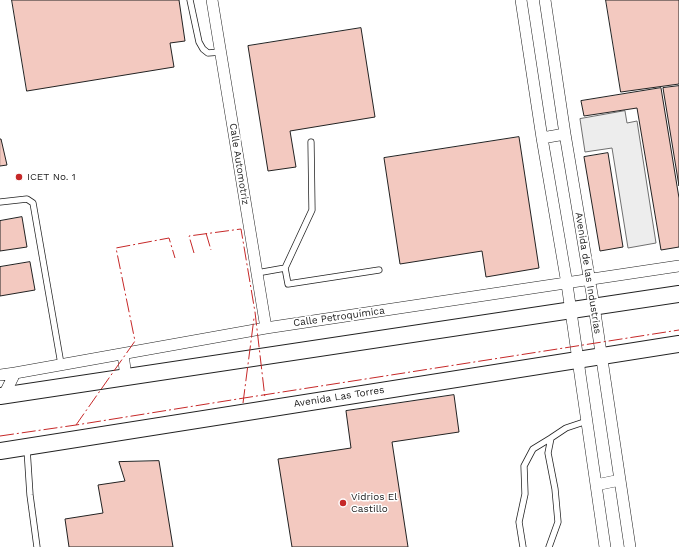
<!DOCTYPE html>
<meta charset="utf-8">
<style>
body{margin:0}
canvas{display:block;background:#fff}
</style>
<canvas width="679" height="547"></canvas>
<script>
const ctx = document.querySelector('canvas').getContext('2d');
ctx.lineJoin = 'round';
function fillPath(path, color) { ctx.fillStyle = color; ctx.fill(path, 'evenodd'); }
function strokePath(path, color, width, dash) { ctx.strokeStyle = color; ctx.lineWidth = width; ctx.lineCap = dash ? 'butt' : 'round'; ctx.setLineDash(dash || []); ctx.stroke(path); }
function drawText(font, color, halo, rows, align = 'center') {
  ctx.font = font + ' "Work Sans",sans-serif'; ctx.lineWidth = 3; ctx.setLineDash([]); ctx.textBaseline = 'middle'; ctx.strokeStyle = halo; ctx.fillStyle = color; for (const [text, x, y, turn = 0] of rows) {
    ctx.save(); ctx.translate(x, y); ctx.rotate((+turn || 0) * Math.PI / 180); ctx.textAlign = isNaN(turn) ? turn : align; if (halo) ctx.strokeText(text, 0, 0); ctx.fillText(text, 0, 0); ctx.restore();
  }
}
const parking = new Path2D(`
 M625,111L627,123L637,121L656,243L628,248L612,148L585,152L580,119Z`);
const building = new Path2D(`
 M12,0H179L185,41L170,43L174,67L27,91Z
 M606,0H679V84L621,92Z
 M361,28L375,117L290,131L296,167L268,171L248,46Z
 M679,86V186L663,88Z
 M661,88L679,198V247L661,250L637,108L584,116L581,101Z
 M519,137L539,268L486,277L482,251L400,264L384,158Z
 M0,139H1L7,165L0,166Z
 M608,153L623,247L600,251L584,157Z
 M22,217L27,247L0,251V221Z
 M30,262L35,290L0,296V267Z
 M454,395L459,432L392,442L408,547H292L278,459L351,448L346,411Z
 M159,461L173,547H69L65,519L103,513L98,485L125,481L119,462Z`);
const lane = new Path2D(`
 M190,0L199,42L203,49L208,53L221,52
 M0,202L27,199L33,203L61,364
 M285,268L312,210L311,142
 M257,273L285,268L288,284L379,270
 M27,449L30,495L37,547
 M523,547L519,522L525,494L524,466L533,449L551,438
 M549,547L558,522L555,489L548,453L551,438L566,428L587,421`);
const street = new Path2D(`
 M212,0L266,328
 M521,0L542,138L567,284L605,547
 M545,0L565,134L594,306L630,547
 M542,138L565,134
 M123,354L126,377
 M0,375L15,373L266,328L679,266
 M4,395L15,373
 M596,485L620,480`);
const secondary = new Path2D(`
 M0,396L679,294
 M0,451L679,344`);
const power = new Path2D(`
 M206,233L211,250
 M194,253L189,236L241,229L255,312L265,398
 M243,403L254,318
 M76,425L135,341L116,248L169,238L175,258
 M0,436L76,425L244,398L679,330`);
const markers = [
 [19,177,4,"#c62828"],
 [343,503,4,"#c62828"]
];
const streetNames = [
 ["Calle Automotriz",239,164,81],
 ["Avenida de las Industrias",588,273,81],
 ["Calle Petroquímica",339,317,-8],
 ["Avenida Las Torres",339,397,-9]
];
const poiNames = [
 ["ICET No. 1",27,177],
 ["Vidrios El",351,497],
 ["Castillo",351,509]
];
fillPath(parking, '#ededed');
strokePath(parking, '#6f6f6f', 1);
fillPath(building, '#f3c9c0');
strokePath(building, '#222', 1);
strokePath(lane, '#222', 7);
strokePath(street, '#222', 12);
strokePath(secondary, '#222', 18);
strokePath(lane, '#fff', 5.5);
strokePath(street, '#fff', 11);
strokePath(secondary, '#fff', 16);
strokePath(power, '#c62828', 1, [14, 3, 2, 3]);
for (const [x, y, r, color] of markers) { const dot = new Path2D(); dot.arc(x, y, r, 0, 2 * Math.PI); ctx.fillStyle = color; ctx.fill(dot); strokePath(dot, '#fff', 1.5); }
drawText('10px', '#222', '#fff', streetNames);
drawText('10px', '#222', '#fff', poiNames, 'left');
</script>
